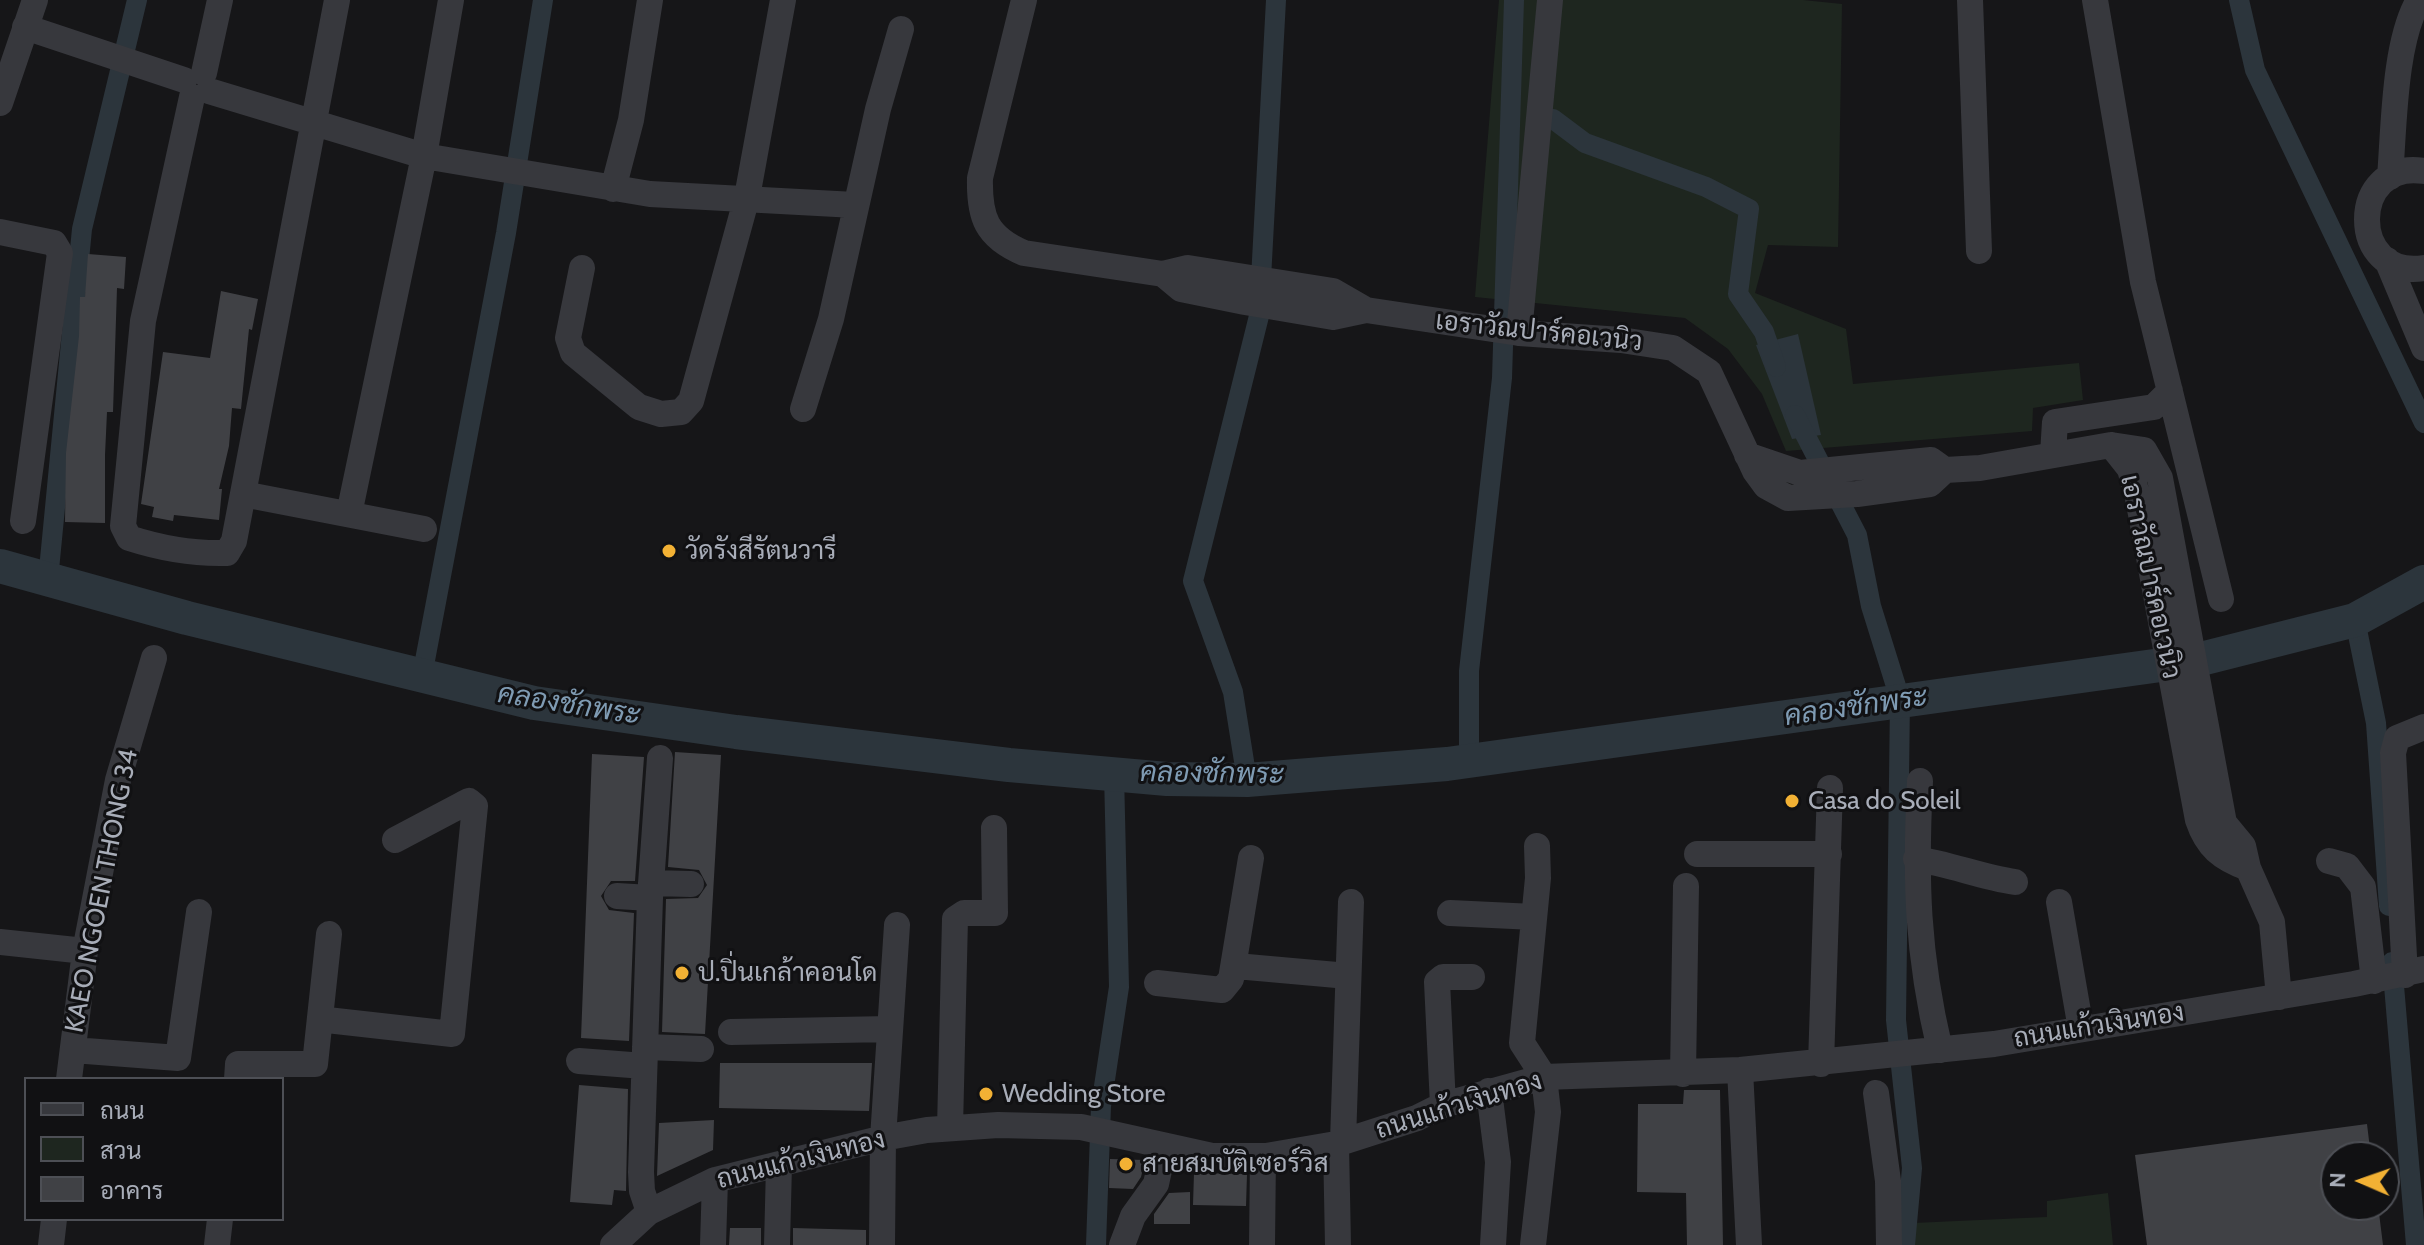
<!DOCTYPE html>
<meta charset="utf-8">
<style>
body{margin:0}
#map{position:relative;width:2424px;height:1245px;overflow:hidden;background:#161618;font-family:Cabin,Sarabun,sans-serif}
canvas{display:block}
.legend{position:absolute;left:24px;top:1077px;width:260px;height:144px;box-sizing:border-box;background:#111113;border:2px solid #4d4f55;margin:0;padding:10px 14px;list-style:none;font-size:24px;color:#a8adb8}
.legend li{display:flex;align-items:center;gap:16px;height:40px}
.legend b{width:40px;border:2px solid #4d4f55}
.north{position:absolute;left:2320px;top:1141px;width:80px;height:80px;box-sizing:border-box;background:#111113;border:2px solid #4d4f55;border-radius:50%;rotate:272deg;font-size:22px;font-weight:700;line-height:32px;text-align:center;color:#a8adb8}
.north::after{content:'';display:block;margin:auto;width:28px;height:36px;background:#f2b134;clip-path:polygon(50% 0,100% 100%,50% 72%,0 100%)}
</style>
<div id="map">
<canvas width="2424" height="1245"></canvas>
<ul class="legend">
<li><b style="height:10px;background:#37383d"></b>ถนน</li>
<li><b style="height:22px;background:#1e261f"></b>สวน</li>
<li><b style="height:22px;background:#404145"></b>อาคาร</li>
</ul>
<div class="north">N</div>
</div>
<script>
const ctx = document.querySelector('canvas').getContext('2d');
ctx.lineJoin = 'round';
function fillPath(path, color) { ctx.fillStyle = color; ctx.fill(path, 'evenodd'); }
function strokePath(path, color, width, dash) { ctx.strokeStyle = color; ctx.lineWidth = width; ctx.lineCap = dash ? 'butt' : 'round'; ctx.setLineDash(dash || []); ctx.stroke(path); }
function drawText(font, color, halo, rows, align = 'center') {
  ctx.font = font + ' Cabin,Sarabun,sans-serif'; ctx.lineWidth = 6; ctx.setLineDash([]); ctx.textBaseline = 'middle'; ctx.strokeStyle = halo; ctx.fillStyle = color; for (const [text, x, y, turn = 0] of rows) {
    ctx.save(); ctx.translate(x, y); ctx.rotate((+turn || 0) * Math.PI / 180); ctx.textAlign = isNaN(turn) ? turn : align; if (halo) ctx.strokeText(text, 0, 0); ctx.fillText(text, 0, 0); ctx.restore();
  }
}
const green = new Path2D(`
 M1499,0H1803L1842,4L1838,247L1768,245L1755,293L1846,329L1853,384L2079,363L2083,400L2033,408L2032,431L1786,451L1762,394L1728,349L1685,318L1475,297Z
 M2108,1193L2113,1245H1911L1913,1223L2047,1217V1201Z`);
const water = new Path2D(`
 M1798,334L1821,435L1792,439L1756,345Z`);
const canal = new Path2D(`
 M2239,0L2255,70L2424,423
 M1553,119L1585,143L1706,187L1749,209L1738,294L1764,332L1776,367
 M1795,415L1857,535L1871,606L1900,699L1896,1020L1912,1168L1905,1245
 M48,580L82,229L137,0
 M2355,620L2376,723L2389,906
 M422,676L506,233L543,0
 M1469,761V671L1502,378L1514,0
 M1247,780L1233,692L1193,581L1259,316L1276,0
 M2392,962L2416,1245
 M1096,1245L1101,1106L1119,987L1114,773`);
const river = new Path2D(`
 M0,566L187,618L534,703L736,732L1009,765L1167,779L1247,780L1447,764L2197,660L2355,620L2424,582`);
const building = new Path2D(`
 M88,254L126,257L124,289L117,288L113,412H107L105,455V523L65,522L66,453L79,336L80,297H85Z
 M221,291L258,299L252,330L249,329L241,409L232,408L229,446L219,489H222L219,520L174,515L173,521L152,517L154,507L141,504L163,352L210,358Z
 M675,752L721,755L705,1034L662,1032L666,899L698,898L707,885L699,870L668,867Z
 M592,754L644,757L635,881H611L601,896L609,910L634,913L629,1041L581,1038Z
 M720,1063H872L869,1111L719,1108Z
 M579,1085L628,1089L626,1191L614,1190L612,1205L570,1202Z
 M1684,1090H1720L1723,1245H1687L1686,1193L1637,1192L1638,1104H1683Z
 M714,1120L713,1150L657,1176L659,1123Z
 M2367,1124L2371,1157H2336V1205H2378L2383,1245H2147L2135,1155Z
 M1110,1159L1145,1160L1141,1177L1133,1189L1109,1188Z
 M1194,1173L1247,1174L1246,1206L1193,1205Z
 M1190,1192V1224H1154V1214L1169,1193Z
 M730,1228H761V1245H729Z
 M793,1228L866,1230V1245H793Z`);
const minor = new Path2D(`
 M1024,0L980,178C979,217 986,237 1024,253L1163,274L1188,268L1333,291L1366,310L1519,333L1621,340L1673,348L1709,372L1755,471L1766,486L1788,498L1857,494L1930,484L1945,470
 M1970,0L1979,251
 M2095,0L2143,282L2221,599
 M25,27L184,80
 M204,73L220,0
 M209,91L424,156L650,194L855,205
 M192,97L143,321L123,526L129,538C160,548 194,554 227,553L234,541L337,0
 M0,103L35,0
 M2424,171C2348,159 2348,280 2424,268
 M2390,177C2394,128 2394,41 2419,0
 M613,189L631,120L650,0
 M0,232L54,243L60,253L23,521
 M2387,260L2424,348
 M582,268L568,338L573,353L639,407L661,414L681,412L691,401L747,197L783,0
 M1163,274L1181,289L1245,302L1333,317L1366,310
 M1519,333L1550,0
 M803,409L831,319L878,109L901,29
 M2111,445L2130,469L2138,498L2198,820C2207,847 2221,858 2248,868
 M2053,454L2055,422L2154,407L2170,391
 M1747,455L1800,473L1931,460L1945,470L1980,468L2111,445L2144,450L2160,478L2224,823L2243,846L2248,868L2272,922L2279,997
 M243,494L424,529
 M349,514L424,156L451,0
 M1920,781C1915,880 1917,953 1940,1050
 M1697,854H1829
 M1916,859C1950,864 1981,877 2015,882
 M2329,861L2347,866L2363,887L2374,981
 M651,883L691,884
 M617,896L650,898
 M2059,902L2081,1029
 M1450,913L1534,917
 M0,942L85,951
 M1236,966L1348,976
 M2405,975L2393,753L2397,738L2424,727
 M1157,983L1222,990L1231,979L1251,858
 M322,1023L327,1020L452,1034L475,806L469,801L463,804L395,840
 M731,1032L890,1029
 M645,1047L701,1049
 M73,1050L178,1058L199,912
 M579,1061L644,1066
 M1821,1064L1830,788
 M1740,1070L1749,1245
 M1683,1074L1686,886
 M69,1079L85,951L118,780L154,658
 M237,1079L238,1064H315L329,934
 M1489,1091L1498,1162L1493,1245
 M1876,1093L1888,1181L1889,1245
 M1443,1105L1437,982L1443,977H1472
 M950,1128L955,919L964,913H995L994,828
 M1343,1141L1351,902
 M1336,1144L1338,1245
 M649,1212L642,1191L641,1172L650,898L660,758
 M51,1245L54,1219
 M217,1245L220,1219
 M613,1245L649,1212L715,1180L883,1138L927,1130L998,1125L1081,1127L1212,1156H1266L1336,1144L1417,1118L1443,1105L1544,1077L1740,1070L1994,1044L2354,984L2424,969
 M713,1245L715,1180
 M777,1245L779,1165
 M882,1245L883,1138L897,925
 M1122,1245L1133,1216L1156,1184L1164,1147
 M1262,1245L1263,1156
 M1533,1245L1548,1112L1544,1077L1522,1043L1538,878L1537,846`);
const markers = [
 [669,551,8,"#f2b134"],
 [1792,801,8,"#f2b134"],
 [682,973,8,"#f2b134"],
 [986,1094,8,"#f2b134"],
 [1126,1164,8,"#f2b134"]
];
const streetNames = [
 ["เอราวัณปาร์คอเวนิว",1539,332,6],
 ["เอราวัณปาร์คอเวนิว",2150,577,78],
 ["KAEO NGOEN THONG 34",102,891,-79],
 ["ถนนแก้วเงินทอง",2099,1026,-9],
 ["ถนนแก้วเงินทอง",1459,1106,-17],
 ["ถนนแก้วเงินทอง",801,1160,-14]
];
const poiNames = [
 ["วัดรังสีรัตนวารี",685,551],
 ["Casa do Soleil",1808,801],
 ["ป.ปิ่นเกล้าคอนโด",698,973],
 ["Wedding Store",1002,1094],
 ["สายสมบัติเซอร์วิส",1142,1164]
];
const waterNames = [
 ["คลองชักพระ",569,705,9],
 ["คลองชักพระ",1856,707,-8],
 ["คลองชักพระ",1212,774,1]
];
fillPath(green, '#1e261f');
fillPath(water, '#2c353c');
strokePath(canal, '#2c353c', 20);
strokePath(river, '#2c353c', 34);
fillPath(building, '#404145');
strokePath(minor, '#37383d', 26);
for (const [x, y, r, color] of markers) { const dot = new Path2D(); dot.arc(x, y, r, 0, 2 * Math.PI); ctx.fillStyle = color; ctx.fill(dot); strokePath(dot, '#111113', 3); }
drawText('26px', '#a8adb8', '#111113', streetNames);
drawText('26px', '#a8adb8', '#111113', poiNames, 'left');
drawText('italic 28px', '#7f9bb3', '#111113', waterNames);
</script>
